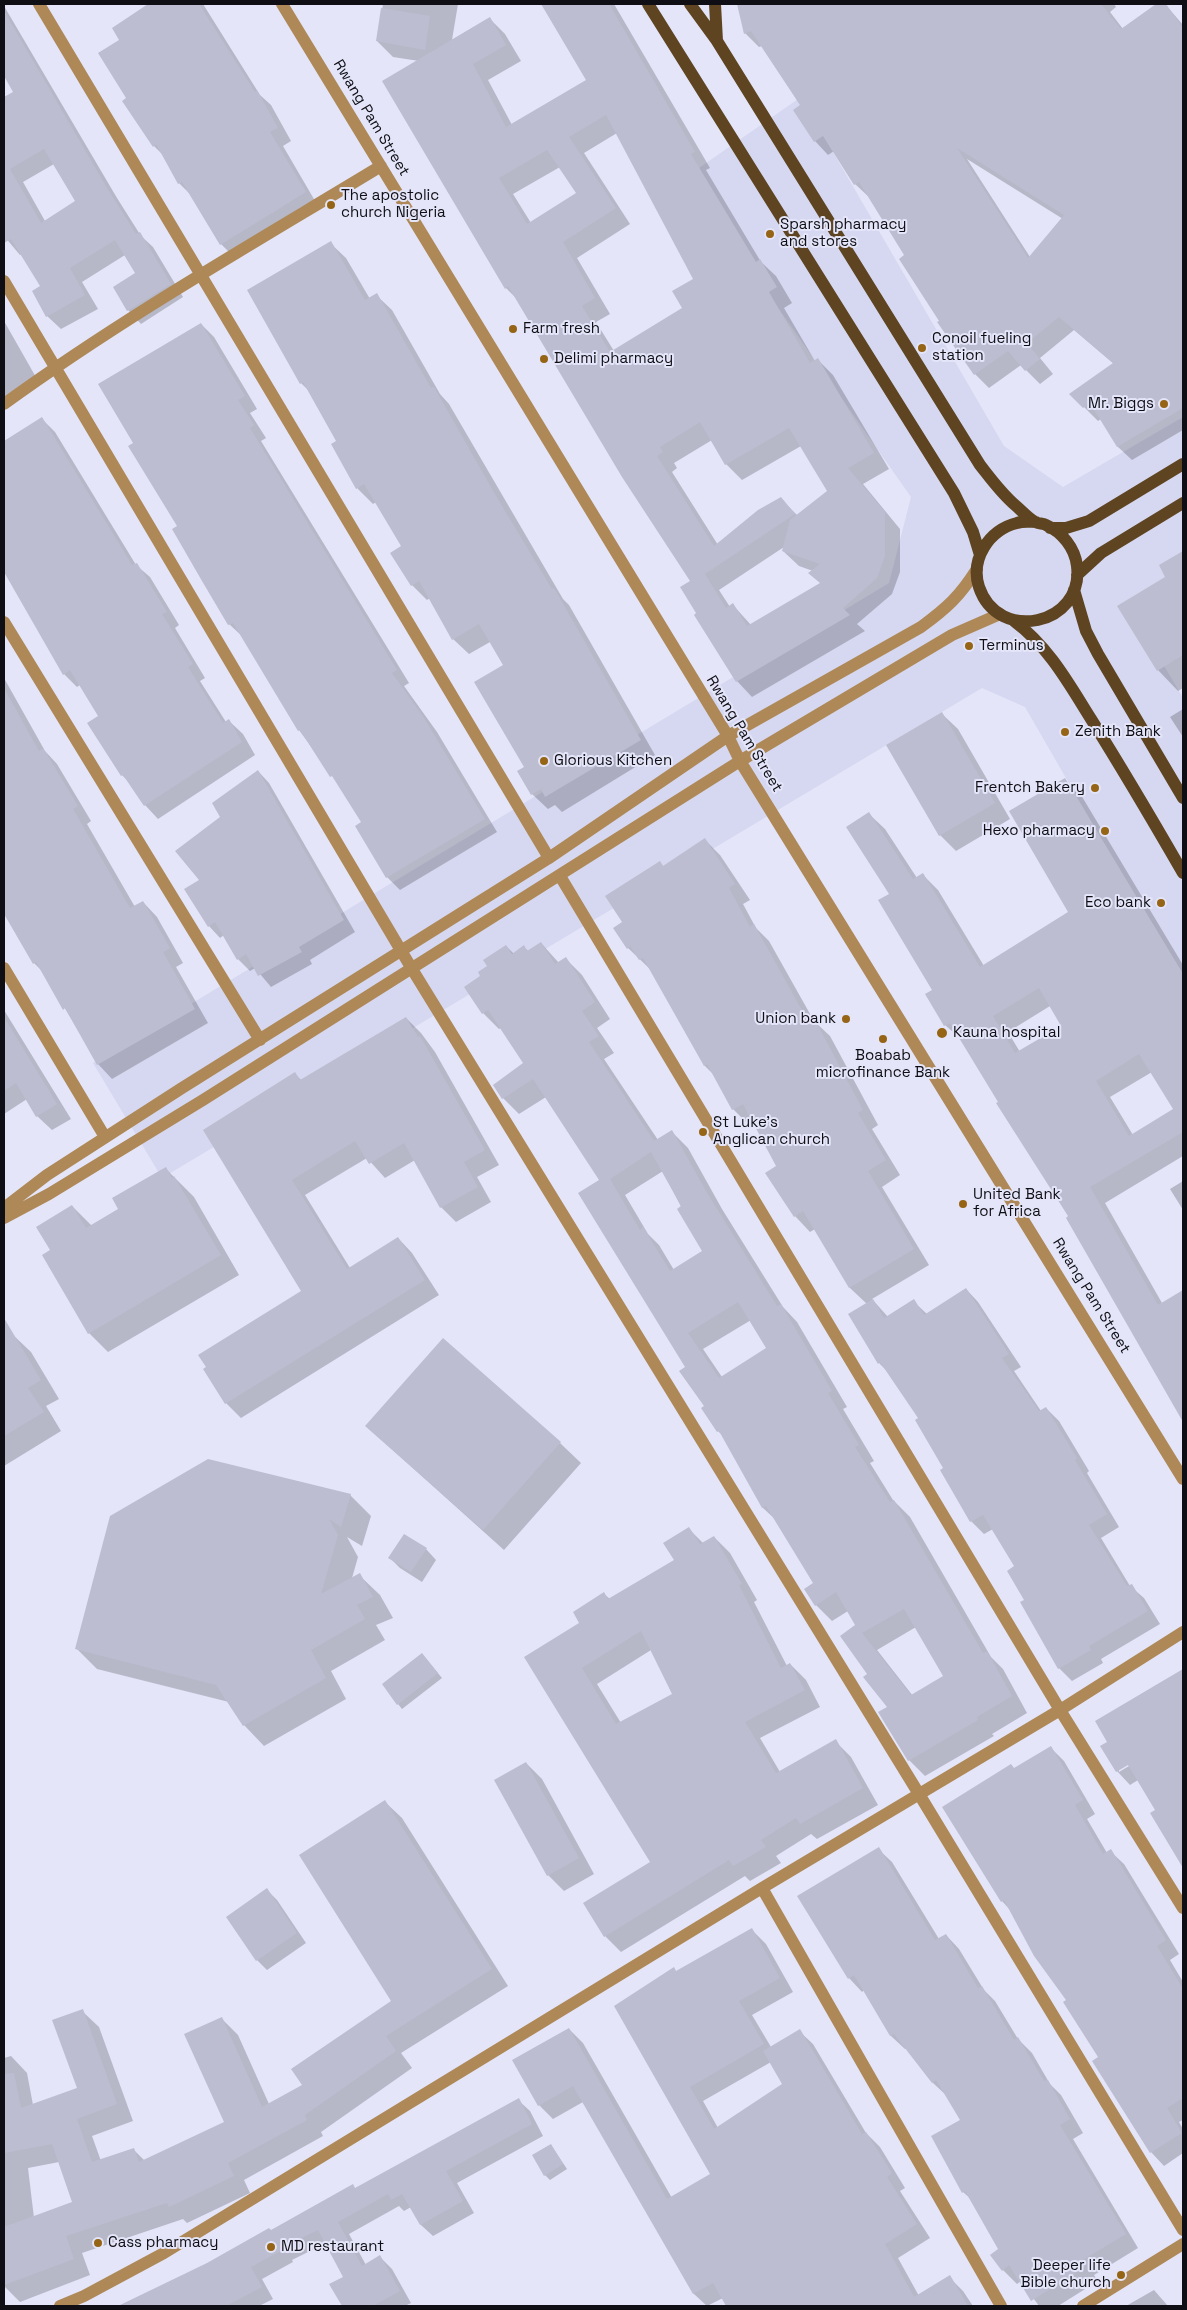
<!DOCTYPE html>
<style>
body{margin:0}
#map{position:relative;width:1187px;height:2310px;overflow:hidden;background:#e4e5f9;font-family:"Space Grotesk",sans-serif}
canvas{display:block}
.frame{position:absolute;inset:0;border:5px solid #0e0e14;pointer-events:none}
</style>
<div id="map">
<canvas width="1187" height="2310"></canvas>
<div class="frame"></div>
</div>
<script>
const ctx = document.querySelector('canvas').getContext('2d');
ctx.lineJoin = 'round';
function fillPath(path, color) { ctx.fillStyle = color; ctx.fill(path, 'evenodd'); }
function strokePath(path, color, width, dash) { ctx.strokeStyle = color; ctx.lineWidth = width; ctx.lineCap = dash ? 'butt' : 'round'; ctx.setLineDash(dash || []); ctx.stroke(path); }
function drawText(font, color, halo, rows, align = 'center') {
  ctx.font = font + ' "Space Grotesk",sans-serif'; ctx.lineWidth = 4; ctx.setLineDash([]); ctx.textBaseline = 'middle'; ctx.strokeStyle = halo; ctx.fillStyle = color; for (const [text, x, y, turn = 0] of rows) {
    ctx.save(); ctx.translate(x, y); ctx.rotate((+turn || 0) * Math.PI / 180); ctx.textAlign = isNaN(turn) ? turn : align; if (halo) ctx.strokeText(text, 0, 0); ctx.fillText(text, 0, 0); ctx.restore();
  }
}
const built = new Path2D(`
 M801,97L1004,446L1063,487L1183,417V570L1128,604L1183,698V974L1119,870L1025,707L982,688L162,1178L93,1063L889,583L911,497L686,177Z`);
const shadow = new Path2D(`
 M151,4H203L260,95L271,105L291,141L283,146L318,206L234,257L221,244L192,196L179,183L164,156L154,146L128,98L121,41L113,28Z
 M380,4H458L452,40L489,18L505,34L521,61L488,80L512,125L587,81L542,4H614L710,168L706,170L761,262L776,276L792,303L784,308L815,361L818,360L833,375L889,469L863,484L900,529V572L892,594L857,624L865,631L752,697L737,681L698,614L691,582L518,300L506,288L419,61L393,57L377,41L383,4ZM617,133L694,279L684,308L614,351L596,322L610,314L577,258L630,224L584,153ZM560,167L577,194L531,223L513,194ZM712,440L726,464L742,480L801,446L829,491L797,515L780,498L718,545L672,472L677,468L674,463ZM784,547L783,551L799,566L813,571L821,584L751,625L733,605L730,607L719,590Z
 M739,4H1114L1116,7L1110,12L1123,29L1158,4H1165L1183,25V430L1132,460L1118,447L1101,419L1098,421L1071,394L1114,364L1074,330L1040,358L1053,374L1040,384L1021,365L989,388L975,374L940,321L906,255L870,198L855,184L834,151L828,155L815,141L801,106L762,46L759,47L745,33ZM967,159L1063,219L1030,257Z
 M4,6L117,198L141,236L153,247L183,297L141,324L128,310L137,274L125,255L82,282L98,309L61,329L47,316L42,287L22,254L20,255L4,236V99L15,92L4,74ZM54,164L76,201L45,221L23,182Z
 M330,243L346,258L370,299L376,295L392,310L440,394L449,404L563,599L569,605L655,755L562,812L555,805L548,809L532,794L504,666L490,642L469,654L453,639L430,598L427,600L412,585L403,547L376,502L373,504L357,488L338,442L309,391L301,383Z
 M4,321L37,379L4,398Z
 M201,324L214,337L257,409L250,413L266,438L261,441L409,683L404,686L437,732L497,832L400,890L387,877L363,823L337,782L299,730L243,637L229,624L135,443Z
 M42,419L55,432L136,565L150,577L179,625L175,628L205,678L200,681L226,722L229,721L243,734L255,755L158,819L145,805L131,784L122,775L100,716L80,685L77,687L64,674L4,565V447Z
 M1183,552V688L1178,691L1158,670L1167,577L1160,566Z
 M4,678L45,751L57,764L91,821L87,824L135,907L143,902L157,917L183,963L176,967L208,1023L112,1079L98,1064L44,973L34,963L4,912Z
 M1183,709V737L1170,717Z
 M942,714L958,729L1010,819L956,851L940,835L888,745Z
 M258,771L269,783L355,932L310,960L312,964L271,987L255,968L250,971L238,959L224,935L220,938L209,926L200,880Z
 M1065,780L1081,795L1183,965V1156L1105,1203L1162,1303L1179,1294L1183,1298V1419L1067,1218L1069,1217L962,1040L945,1025L934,990L891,894L869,814L885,829L917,878L923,875L938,890L984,966L1070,913ZM1050,1006L1062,1026L1020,1052L1008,1032ZM1152,1072L1175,1110L1133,1135L1110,1097Z
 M705,840L720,855L750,900L743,904L756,928L769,941L814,1021L830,1036L878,1125L872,1129L900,1175L882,1187L929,1265L872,1299L888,1317L913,1301L927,1314L966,1289L978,1302L1021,1367L1014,1371L1041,1411L1046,1408L1059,1421L1089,1471L1087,1473L1119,1527L1101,1538L1130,1586L1144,1598L1160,1624L1101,1659L1103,1663L1072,1681L1059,1668L1026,1600L1016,1567L993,1529L984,1534L971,1521L941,1471L945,1469L920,1418L891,1375L879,1363L867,1304L850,1288L815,1229L810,1232L795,1216L767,1173L778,1166L754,1121L748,1124L733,1109L715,1076L705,1066L652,971L628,948L623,922L659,862L664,867Z
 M541,943L559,963L566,959L582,975L610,1019L597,1028L614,1053L604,1059L658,1140L672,1132L688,1148L722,1209L783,1307L797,1322L847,1407L843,1409L874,1461L870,1463L893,1500L910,1517L991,1657L1003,1669L1027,1713L992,1734L994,1736L925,1776L909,1760L880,1712L888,1707L869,1674L857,1625L848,1611L832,1621L816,1605L806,1590L814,1584L776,1520L763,1508L723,1436L718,1431L601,1181L546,1097L519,1114L503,1098L525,1063L501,1028L499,1029L483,1013L466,987L481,976L506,946L514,954L524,947L528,951ZM663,1171L704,1252L674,1270L659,1245L648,1234L625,1195ZM751,1320L768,1348L722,1377L703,1349ZM916,1627L945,1677L913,1696L877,1650Z
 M4,1010L71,1119L52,1130L37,1116L27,1099L4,1114Z
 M406,1018L421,1033L435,1052L499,1165L477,1177L491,1202L456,1222L441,1207L415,1160L385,1178L367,1158L305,1195L350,1268L398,1238L412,1253L439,1295L241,1418L226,1403L205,1369L302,1292L204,1130L295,1074L302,1081Z
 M166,1169L194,1197L239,1275L108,1352L89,1333L52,1251L72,1206L92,1226L120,1210Z
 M1183,1181V1210L1170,1189Z
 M12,1334L31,1352L59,1399L46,1406L61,1431L4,1466V1338Z
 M366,1426L560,1443L581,1463L504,1550Z
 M350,1495L371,1516L362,1546L347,1537L358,1557L352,1578L359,1575L380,1595L393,1618L376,1625L385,1640L331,1671L346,1699L264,1746L244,1725L229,1702L97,1669L76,1648Z
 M689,1529L704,1544L714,1537L730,1553L757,1600L754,1602L787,1666L790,1664L806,1680L820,1707L760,1738L780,1772L835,1741L851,1757L878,1805L817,1839L811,1834L776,1856L781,1863L750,1881L745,1876L621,1952L605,1936L585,1903L652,1862L526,1657L581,1623L604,1594L610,1599L675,1560ZM651,1650L674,1695L621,1723L597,1684Z
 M426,1549L436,1560L422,1582L400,1568L390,1558Z
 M427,1660L442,1678L402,1709L398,1704Z
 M1183,1670V1867L1152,1814L1157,1811L1138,1780L1130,1785L1117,1771L1102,1747L1109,1743L1153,1687ZM1133,1761L1134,1763L1119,1772V1769Z
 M1051,1748L1064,1761L1095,1814L1087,1819L1107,1853L1110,1851L1124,1864L1179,1954L1170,1960L1183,1982V2120L1179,2122L1183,2129V2153L1164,2166L1151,2152L1068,2000L1011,1911L1002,1901L1015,1769Z
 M526,1763L542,1779L594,1874L564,1891L548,1875Z
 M385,1802L402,1818L508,1986L401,2053L412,2068L321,2132L323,2136L244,2180L250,2193L187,2223L183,2219L82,2253L90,2275L20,2302L4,2286V2058L11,2056L27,2073L33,2105L78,2088L82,2011L99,2027L133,2121L92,2136L101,2161L134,2150L145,2161L225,2123L222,2019L238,2035L269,2104L304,2085L393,2001ZM59,2162L74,2203L34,2218L28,2168Z
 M878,1849L892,1862L939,1939L946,1935L959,1949L984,1990L995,2001L1018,2039L1032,2053L1050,2084L1061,2095L1083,2133L1073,2139L1138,2248L1094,2275L1098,2281L1058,2306H1039L1021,2281L1017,2284L1003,2270L1000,2249L972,2200L963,2192L961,2121L947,2096L933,2083L907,2048L905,2049L891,2036L864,1990L862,1992L849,1978Z
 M267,1890L277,1900L306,1943L267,1970L257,1960Z
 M752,1930L766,1944L793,1992L752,2015L771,2047L799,2031L813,2044L866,2133L880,2147L905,2188L900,2191L930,2238L898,2258L919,2296L949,2277L963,2291L973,2306H728L723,2298L707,2306L694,2294L583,2102L553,2119L539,2105L569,2029L583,2043L672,2198L712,2175L616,2006ZM771,2062L784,2084L718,2128L703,2101Z
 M518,2100L530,2111L543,2136L457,2183L474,2213L433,2236L421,2225L411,2207L404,2211L399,2206L349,2234L366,2265L380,2257L392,2269L411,2303L405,2306H343L331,2285L345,2277L326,2243L292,2260L293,2262L262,2279L273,2299L259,2306H128L127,2304L356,2189Z
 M551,2145L567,2169L550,2180L545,2175Z
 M1154,2290L1168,2306H1126Z`);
const building = new Path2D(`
 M148,4H199L255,92L257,90L278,128L270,132L306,192L220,245L182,182L178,184L156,144L153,147L122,101L126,98L98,53L119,40L112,28Z
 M541,4H609L695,152L691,154L756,262L760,259L777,287L769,292L810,363L818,358L874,453L848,468L885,512V556L877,578L843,608L850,615L736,682L694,615L696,613L680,587L690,581L622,477L508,286L505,289L382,81L490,17L506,45L473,64L506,127L586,80ZM606,115L693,279L672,291L682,308L610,352L582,306L595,298L563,242L616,208L569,137ZM547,150L576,193L527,224L499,178ZM700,422L725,465L789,428L827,491L790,520L782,551L820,564L808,573L820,583L747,626L733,603L726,608L705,574L795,514L781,497L758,510L714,546L657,456L663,452L660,447Z
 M737,4H1101L1121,29L1156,4H1166L1183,28V408L1117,447L1090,403L1083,408L1069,394L1113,363L1059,317L1027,343L1040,359L1025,371L1008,351L974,375L937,322L939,321L899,259L904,255L859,182L854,185L823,136L814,142L793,110L800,105L751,31L744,34ZM957,148L1064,215L1028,258Z
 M381,8L430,16L425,50L376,41Z
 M4,11L104,183L136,234L140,232L171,284L127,311L113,287L135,273L115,240L70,268L85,295L46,317L32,291L40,286L11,239L4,243V97L13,92L4,76ZM44,149L75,201L41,223L10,169Z
 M331,241L365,300L377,293L431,388L434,387L496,496L552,589L554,588L641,740L545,797L541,789L531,795L517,771L524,767L474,682L503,665L479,624L452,640L419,581L411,586L390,553L401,546L364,484L356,489L331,444L336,441L303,382L300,384L247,290Z
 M201,323L245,396L238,400L254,425L250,428L397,670L392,673L424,718L485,819L386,878L355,826L361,822L332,776L330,777L300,730L298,731L233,623L228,625L202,581L172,529L177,526L128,446L133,443L98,384Z
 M42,417L132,565L137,563L167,612L162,614L193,664L188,667L223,723L229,719L242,742L144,806L123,775L121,776L87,723L98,716L70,670L63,675L4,572V441Z
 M1183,551V655L1157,671L1117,606L1165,577L1159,565Z
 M4,688L39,751L43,748L78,806L73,809L130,908L143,901L170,948L163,952L195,1009L97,1065L65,1008L63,1010L36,962L33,964L4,914Z
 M942,712L995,803L939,836L886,745Z
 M258,770L344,920L299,947L302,952L258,976L246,954L237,960L215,922L208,927L184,889L199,880L175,851L220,817L212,803Z
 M1065,778L1183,974V1132L1090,1187L1158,1305L1183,1290V1422L1066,1218L1068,1216L996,1103L998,1102L950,1023L944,1026L925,994L932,990L878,900L889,894L846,827L869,812L913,879L923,873L980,967L1068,912L1009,811ZM1039,988L1061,1026L1015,1053L993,1016ZM1139,1054L1173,1109L1129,1136L1096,1081Z
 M705,838L735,884L729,888L750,927L754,924L809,1023L815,1020L863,1110L858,1113L886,1160L868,1171L914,1249L849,1288L803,1211L794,1217L765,1173L776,1166L743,1104L732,1110L707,1064L704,1066L643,958L639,960L630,946L627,949L613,928L622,922L605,896L660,861L663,866Z
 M541,942L555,964L566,957L595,1002L582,1011L599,1036L589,1042L654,1141L672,1130L706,1191L777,1306L781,1304L832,1391L828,1393L859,1445L855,1447L890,1502L894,1500L983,1653L987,1651L1012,1696L977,1717L978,1720L908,1761L878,1712L887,1707L863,1677L867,1674L840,1636L855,1625L836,1592L815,1606L804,1589L813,1583L766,1506L762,1508L719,1431L717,1432L701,1408L704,1406L679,1371L685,1367L578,1193L599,1180L533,1079L502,1099L493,1085L523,1063L488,1010L482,1014L464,987L480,976L478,972L487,966L483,960L506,945L512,954L524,945L527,951ZM651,1152L681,1206L677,1209L702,1251L670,1271L643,1227L640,1230L610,1179ZM738,1302L766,1348L719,1378L688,1333ZM904,1609L943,1676L911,1695L862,1633Z
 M4,1017L57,1104L36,1117L16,1083L4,1091Z
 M406,1017L418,1037L420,1036L485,1150L464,1162L478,1187L440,1208L404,1143L369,1164L355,1141L292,1180L347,1269L398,1237L425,1280L225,1404L203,1369L206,1367L198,1355L301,1291L203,1130L295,1072L300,1080Z
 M166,1167L172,1178L174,1176L221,1255L88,1334L42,1255L50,1250L36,1227L72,1205L86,1228L118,1209L112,1198Z
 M966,1288L1009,1354L1002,1358L1039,1411L1046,1407L1077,1458L1075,1460L1107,1514L1089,1525L1127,1586L1132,1584L1148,1611L1089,1646L1091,1650L1058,1669L1020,1602L1024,1600L1007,1571L1014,1566L983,1515L970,1522L940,1470L943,1468L915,1420L918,1418L880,1362L878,1364L848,1314L873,1299L884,1318L914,1299L924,1315Z
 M4,1318L41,1380L28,1388L44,1412L4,1436Z
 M443,1338L561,1442L483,1530L365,1426Z
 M208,1459L351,1494L341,1527L329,1519L338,1535L321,1594L360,1573L373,1597L357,1605L365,1619L311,1650L326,1678L243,1726L216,1685L75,1649L110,1516Z
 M689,1527L700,1544L714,1536L742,1584L739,1585L781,1668L790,1663L805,1690L745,1722L776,1773L836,1739L863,1788L800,1824L796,1818L761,1840L766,1847L733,1866L729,1860L604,1937L583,1903L650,1862L524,1657L579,1623L573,1612L604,1592L608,1599L674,1560L663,1543ZM641,1631L672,1694L616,1724L582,1668Z
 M404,1534L427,1548L411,1572L388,1558Z
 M422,1653L438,1673L397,1705L382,1684Z
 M1183,1669V1868L1150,1813L1155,1810L1128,1765L1116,1772L1100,1746L1107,1742L1095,1721Z
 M1051,1746L1083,1800L1075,1805L1103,1854L1111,1849L1166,1940L1157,1946L1183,1989V2098L1167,2108L1182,2133L1150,2153L1092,2061L1098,2057L1063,2002L1066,2000L1034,1956L1004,1900L1001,1902L942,1807L1011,1764L1014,1768Z
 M526,1762L579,1858L547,1876L494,1780Z
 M385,1800L492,1969L386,2036L396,2051L305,2115L307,2120L228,2163L234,2176L169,2207L167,2203L66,2236L74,2259L4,2285V2227L72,2202L52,2144L4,2153V2074L14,2073L21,2108L77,2088L52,2020L83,2009L117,2104L77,2119L92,2162L134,2148L139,2162L224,2122L184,2034L222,2017L262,2107L302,2085L291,2069L391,2001L299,1855Z
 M879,1847L935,1940L946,1934L978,1988L982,1986L1014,2040L1018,2037L1044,2081L1048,2080L1070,2119L1060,2125L1126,2234L1081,2261L1085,2267L1031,2301L1009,2265L1002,2271L990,2255L998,2249L965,2191L962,2193L931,2136L960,2120L936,2080L932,2083L894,2034L890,2036L854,1975L848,1979L797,1896Z
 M267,1888L297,1933L256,1961L226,1917Z
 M752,1928L780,1978L739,2001L764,2044L690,2087L714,2129L782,2084L763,2051L800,2029L862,2134L866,2132L892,2173L887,2177L917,2224L885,2244L914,2297L950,2275L968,2306H726L713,2283L693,2294L573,2086L538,2106L512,2060L569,2028L667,2199L710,2174L614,2006L674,1967L676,1971Z
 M519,2098L532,2124L446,2171L463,2201L420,2225L402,2194L391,2200L388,2194L338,2222L362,2266L380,2255L400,2291L373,2306H342L329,2284L343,2277L318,2230L281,2248L282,2250L251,2267L262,2287L226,2306H118L207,2263L269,2228L271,2230L353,2184L355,2188Z
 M551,2144L563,2164L544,2176L532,2155Z`);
const minor = new Path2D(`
 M39,4L549,858
 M282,4L728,736L740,761L1183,1479
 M4,281L412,969L919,1794L1183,2230
 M4,404C124,317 254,243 381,166
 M4,622L260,1040
 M560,876L1060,1710L1183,1908
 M4,968L105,1137
 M4,1208L47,1175L182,1088L549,858L728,736L921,627C947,608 960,596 977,569
 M4,1218L49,1194L203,1100L740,761L952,635L1000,614
 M762,1888L1001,2306
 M60,2306L84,2296L164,2253L762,1888L1060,1710L1183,1632
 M1083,2306L1183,2244`);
const major = new Path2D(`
 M648,4L954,493L973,532L980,555
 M690,4L717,41L980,465C991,479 1001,493 1015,505C1021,510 1028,518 1035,522C1039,524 1043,523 1046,525C1062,532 1075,548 1077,566C1084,625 998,644 979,587C970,559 989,530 1017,523C1023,521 1030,522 1036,522
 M715,4L717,41
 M1050,528H1066L1089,521L1183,464
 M1077,575L1101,553L1183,503
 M1074,590L1086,631L1098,654L1183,798
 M1014,621C1049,647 1069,684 1091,719C1123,770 1153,821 1183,873`);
const markers = [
 [331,205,5,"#956415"],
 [770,234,5,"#956415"],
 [513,329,5,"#956415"],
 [922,348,5,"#956415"],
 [544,359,5,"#956415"],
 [1164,404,5,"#956415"],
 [969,646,5,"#956415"],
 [1065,732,5,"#956415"],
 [544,761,5,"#956415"],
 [1095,788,5,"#956415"],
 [1105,831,5,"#956415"],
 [1161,903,5,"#956415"],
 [846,1019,5,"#956415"],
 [942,1033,6,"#956415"],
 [883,1039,5,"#956415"],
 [703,1132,5,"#956415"],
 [963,1204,5,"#956415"],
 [98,2243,5,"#956415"],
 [271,2247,5,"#956415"],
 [1121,2275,5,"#956415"]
];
const streetNames = [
 ["Rwang Pam Street",371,118,59],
 ["Rwang Pam Street",744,734,59],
 ["Rwang Pam Street",1091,1296,58]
];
const poiNames = [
 ["The apostolic",341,196],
 ["church Nigeria",341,213],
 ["Sparsh pharmacy",780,225],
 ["and stores",780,242],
 ["Farm fresh",523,329],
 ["Conoil fueling",932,339],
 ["station",932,356],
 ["Delimi pharmacy",554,359],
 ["Mr. Biggs",1154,404,"right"],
 ["Terminus",979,646],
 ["Zenith Bank",1075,732],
 ["Glorious Kitchen",554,761],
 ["Frentch Bakery",1085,788,"right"],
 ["Hexo pharmacy",1095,831,"right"],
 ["Eco bank",1151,903,"right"],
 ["Union bank",836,1019,"right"],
 ["Kauna hospital",953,1033],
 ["Boabab",883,1056,"center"],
 ["microfinance Bank",883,1073,"center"],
 ["St Luke's",713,1123],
 ["Anglican church",713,1140],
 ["United Bank",973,1195],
 ["for Africa",973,1212],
 ["Cass pharmacy",108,2243],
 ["MD restaurant",281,2247],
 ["Deeper life",1111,2266,"right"],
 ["Bible church",1111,2283,"right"]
];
fillPath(built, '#d6d8f1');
fillPath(shadow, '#0003');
fillPath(building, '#bcbdd0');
strokePath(minor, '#ae8856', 12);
strokePath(major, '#5e4421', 12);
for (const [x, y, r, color] of markers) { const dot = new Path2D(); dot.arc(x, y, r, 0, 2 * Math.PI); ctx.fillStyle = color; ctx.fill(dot); strokePath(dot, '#e4e5f9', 2); }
drawText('15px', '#0e0e14', '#e4e5f9', streetNames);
drawText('15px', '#0e0e14', '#e4e5f9', poiNames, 'left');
</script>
